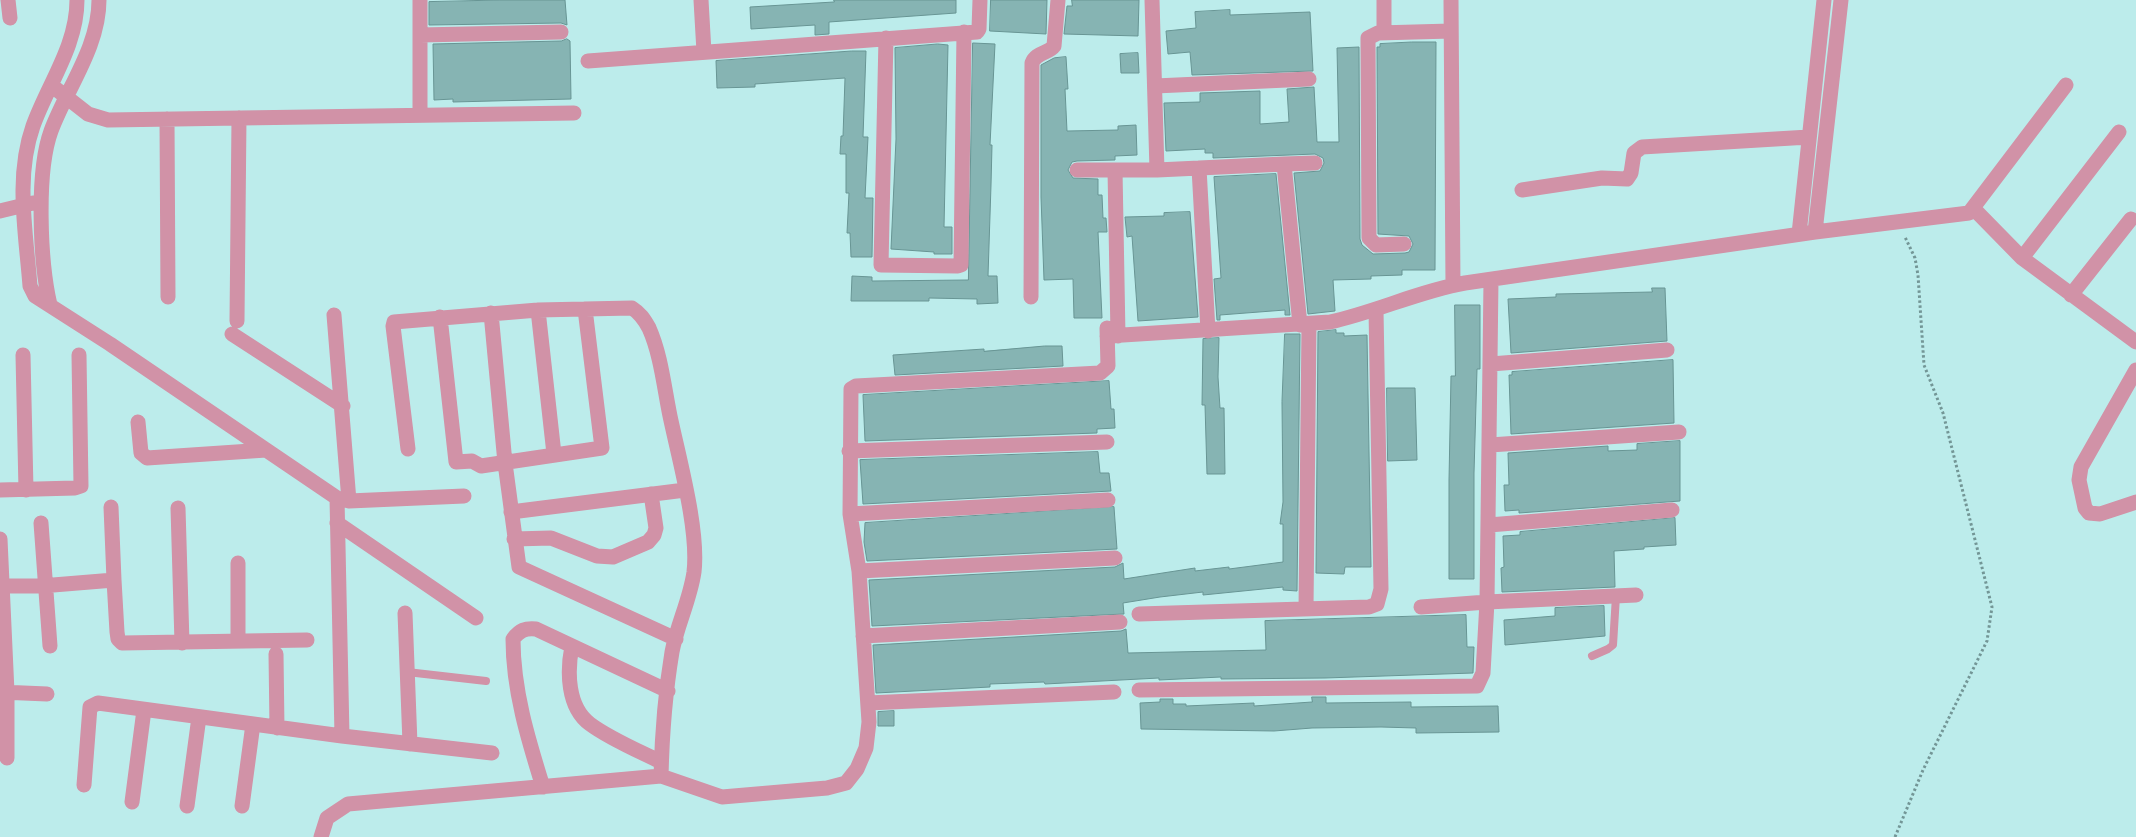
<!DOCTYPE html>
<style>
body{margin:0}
canvas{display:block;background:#bceceb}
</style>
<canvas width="2136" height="837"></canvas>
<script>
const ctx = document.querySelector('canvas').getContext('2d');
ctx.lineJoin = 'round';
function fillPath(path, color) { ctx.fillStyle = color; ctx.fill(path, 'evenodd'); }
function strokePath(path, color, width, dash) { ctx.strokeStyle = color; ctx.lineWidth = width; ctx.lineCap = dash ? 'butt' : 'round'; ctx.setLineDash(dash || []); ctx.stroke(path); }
const building = new Path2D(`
 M500,0H565L567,25L561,23L429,25V2Z
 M834,0H956V13L829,22V34L815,35V25L751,29L750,7L834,2Z
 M991,0H1047L1046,34L990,31Z
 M1072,0H1139L1138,36L1064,34L1067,6H1072Z
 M1230,10V15L1310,12L1313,71L1192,75L1190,52L1168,54L1166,31L1196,28L1195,12Z
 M567,39L570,41L571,99L453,102V99L434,100L433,44L561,41Z
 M1412,42H1436L1435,270H1402V275L1371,276V279L1333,280L1335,311L1308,314L1294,173L1320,171L1324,163L1323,158L1315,154L1213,158V153H1205V149L1166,151L1164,103L1200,102V93L1260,91V124L1289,122L1287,89L1314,87L1317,142H1339L1337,48L1359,47L1360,239L1362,245L1373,254L1405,253L1409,252L1413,244L1409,236L1378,234L1377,47H1380V44Z
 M973,43L995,44L990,145H992L991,185L988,276H997L998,303L977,304V299L929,298V301H851L852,276L872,277V281L968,280Z
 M938,44L948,45L944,227H952V254H934V252L891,249L896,139L895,48Z
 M852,51H866L863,137H868L865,198H873L872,257H851L850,233H847L849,193H846V154H840L841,136H843L845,78L755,84V87L717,88L716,61Z
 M1138,53L1139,73H1121L1120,54Z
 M1066,57L1068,89H1065L1067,131L1118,130V126L1136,125L1137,155L1115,156V160L1077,161L1072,162L1068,170L1073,178L1098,179V195H1102L1103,218H1106L1107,232H1098L1102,318H1074L1073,279L1044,280L1041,197V65L1054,58Z
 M1276,174L1290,315H1285V310L1220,315V320H1217L1214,279L1221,278L1214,177Z
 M1190,212L1198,317L1138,321L1132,236L1127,237L1125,217L1164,216V213Z
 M1652,288H1665L1667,341L1511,353L1508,299L1556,297V294L1652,292Z
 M1455,305H1480V369H1477L1474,473V579H1449V480L1451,376H1455Z
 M1336,330V333H1344V336L1367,335L1371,567H1345L1344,574L1316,573L1318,332Z
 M1285,334H1300L1297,591L1283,590V587L1203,595V592L1160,597L1123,603L1124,614L872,626L869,580L1115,567L1123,563L1124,579L1195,568V571L1229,567V569L1283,562V524H1280L1283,502L1282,402Z
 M1219,338L1218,377L1220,408H1224L1225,474H1207L1205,405H1202L1203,339Z
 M1045,346H1062L1063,366L895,375L893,355L984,349V351Z
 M1673,360L1674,423L1511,434L1509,375H1512V372Z
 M1109,381L1111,409H1114L1115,428L1097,429V433L865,441L863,395Z
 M1387,388H1415L1417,460L1388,461Z
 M1680,441V501L1519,513V510L1505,511L1504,485H1509L1508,453L1608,446V451L1637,450V444Z
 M1098,452L1100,473H1109L1111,491L863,504L860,460Z
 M1114,507L1117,549L867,561L864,542L865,523Z
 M1675,518L1676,545L1644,547V549L1614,551L1615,587L1502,592L1501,568L1504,567L1503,536L1520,535V532Z
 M1604,606L1605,636L1505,645L1504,620L1555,616V608Z
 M1466,615L1467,647H1474L1473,673L1325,678L1221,679V677L1159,680V678L1045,684L1044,682L990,684V687L876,693L873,645L1121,631L1126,629L1128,653L1266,650L1265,621Z
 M1312,697H1326V703L1411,702V707L1498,706L1499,732L1416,733V728L1381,727L1312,728L1274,731L1141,729L1140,703L1160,702V699H1173V704H1186V706L1254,703V706L1312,702Z
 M894,711V726H878V712Z`);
const path = new Path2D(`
 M1895,837L1923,770L1987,641L1992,607L1943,413L1924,365L1918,275L1915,258L1905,237`);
const lane = new Path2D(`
 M1592,656L1608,649L1613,645L1616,596
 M407,672L486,681`);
const street = new Path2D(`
 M8,0L10,18
 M77,0C77,46 48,84 33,126C15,177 26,233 30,286L35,296L110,344L337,498L349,501L334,315
 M420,0V115
 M701,0L704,52
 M1451,0L1453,285
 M1384,33V0
 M420,35L561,32
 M886,38L881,265L958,266L961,265L964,32
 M588,61L977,32L979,29L980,0
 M51,85L88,114L108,120L574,113
 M1155,86L1309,79
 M167,119L168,297
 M1284,164L1315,163
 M1199,168L1208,331
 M1077,170H1157L1152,0
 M1115,170L1118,336
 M1157,170L1284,164L1300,325
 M1522,190L1602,178L1627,179L1631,173L1634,153L1642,147L1809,137
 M1974,209L2022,258L2136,342
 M0,211L33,203
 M1815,232L1841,0
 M1799,234L1824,0
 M1404,244L1376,245L1369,238L1368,38L1378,33L1451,31
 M2022,258L2119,132
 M2071,295L2131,219
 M1031,297L1032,63C1036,52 1048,54 1054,46L1058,0
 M50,305C40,262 36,172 51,131C67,88 99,47 99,0
 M538,310L554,454
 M491,313L505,463L519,567L676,639
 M440,317L456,462L472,461L481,466L602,448L585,309
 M237,321L239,118
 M232,334L343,406
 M1107,336L1330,322C1376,312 1419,291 1465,283L1815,232L1969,213L2066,85
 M23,355L26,490
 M1491,364L1667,350
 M2136,370L2081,467L2079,480L2085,508L2089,513L2100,514L2136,502
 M138,422L141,453L147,458L266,450
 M1490,445L1679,432
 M408,449L393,326L394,322L538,310L632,308C640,313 644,319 649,328C661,355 664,387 670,416C679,459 699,530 694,572C690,600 677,625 672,652C665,694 662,735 661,776
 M849,451L1107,442
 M0,490L75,488L81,486L79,355
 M337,498L342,736
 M349,501L464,496
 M111,507L114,580
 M178,508L182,643
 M511,512L685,490
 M850,514L1108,500
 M41,523L50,646
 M337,523L476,618
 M1489,525L1672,510
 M0,539L7,692V758
 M514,539L551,538L597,556L613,557L648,542L654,535L656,528L651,494
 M238,563V641
 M859,571L1115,558
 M0,586H41L114,580L117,632L118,639L122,643L307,640
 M1421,607L1487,602L1636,595
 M1306,609L1309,324
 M405,613L410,744
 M1139,614L1369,607L1377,604L1381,589L1376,310
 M863,636L1120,622
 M572,646C567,671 567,707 590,724C610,739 639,751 661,762
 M276,654L277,728
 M1139,690L1477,686L1483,673L1487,602L1491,280
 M0,692L47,694
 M868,703L1114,692
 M84,785L90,707L98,703L342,736L492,753
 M543,787C528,739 513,690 513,639C520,630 525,628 536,629L668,691
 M132,802L144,710
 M187,806L199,717
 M242,806L253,724
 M321,837L327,818L348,804L661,776L722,797L827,788L846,783L857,769L866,748L869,722L859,571L850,514L851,389L856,386L1100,373L1108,366L1107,328`);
fillPath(building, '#86b4b3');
strokePath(building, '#689594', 1);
strokePath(path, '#739696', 3, [2.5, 2.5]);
strokePath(lane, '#d192a7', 8);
strokePath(street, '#d192a7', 15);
</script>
